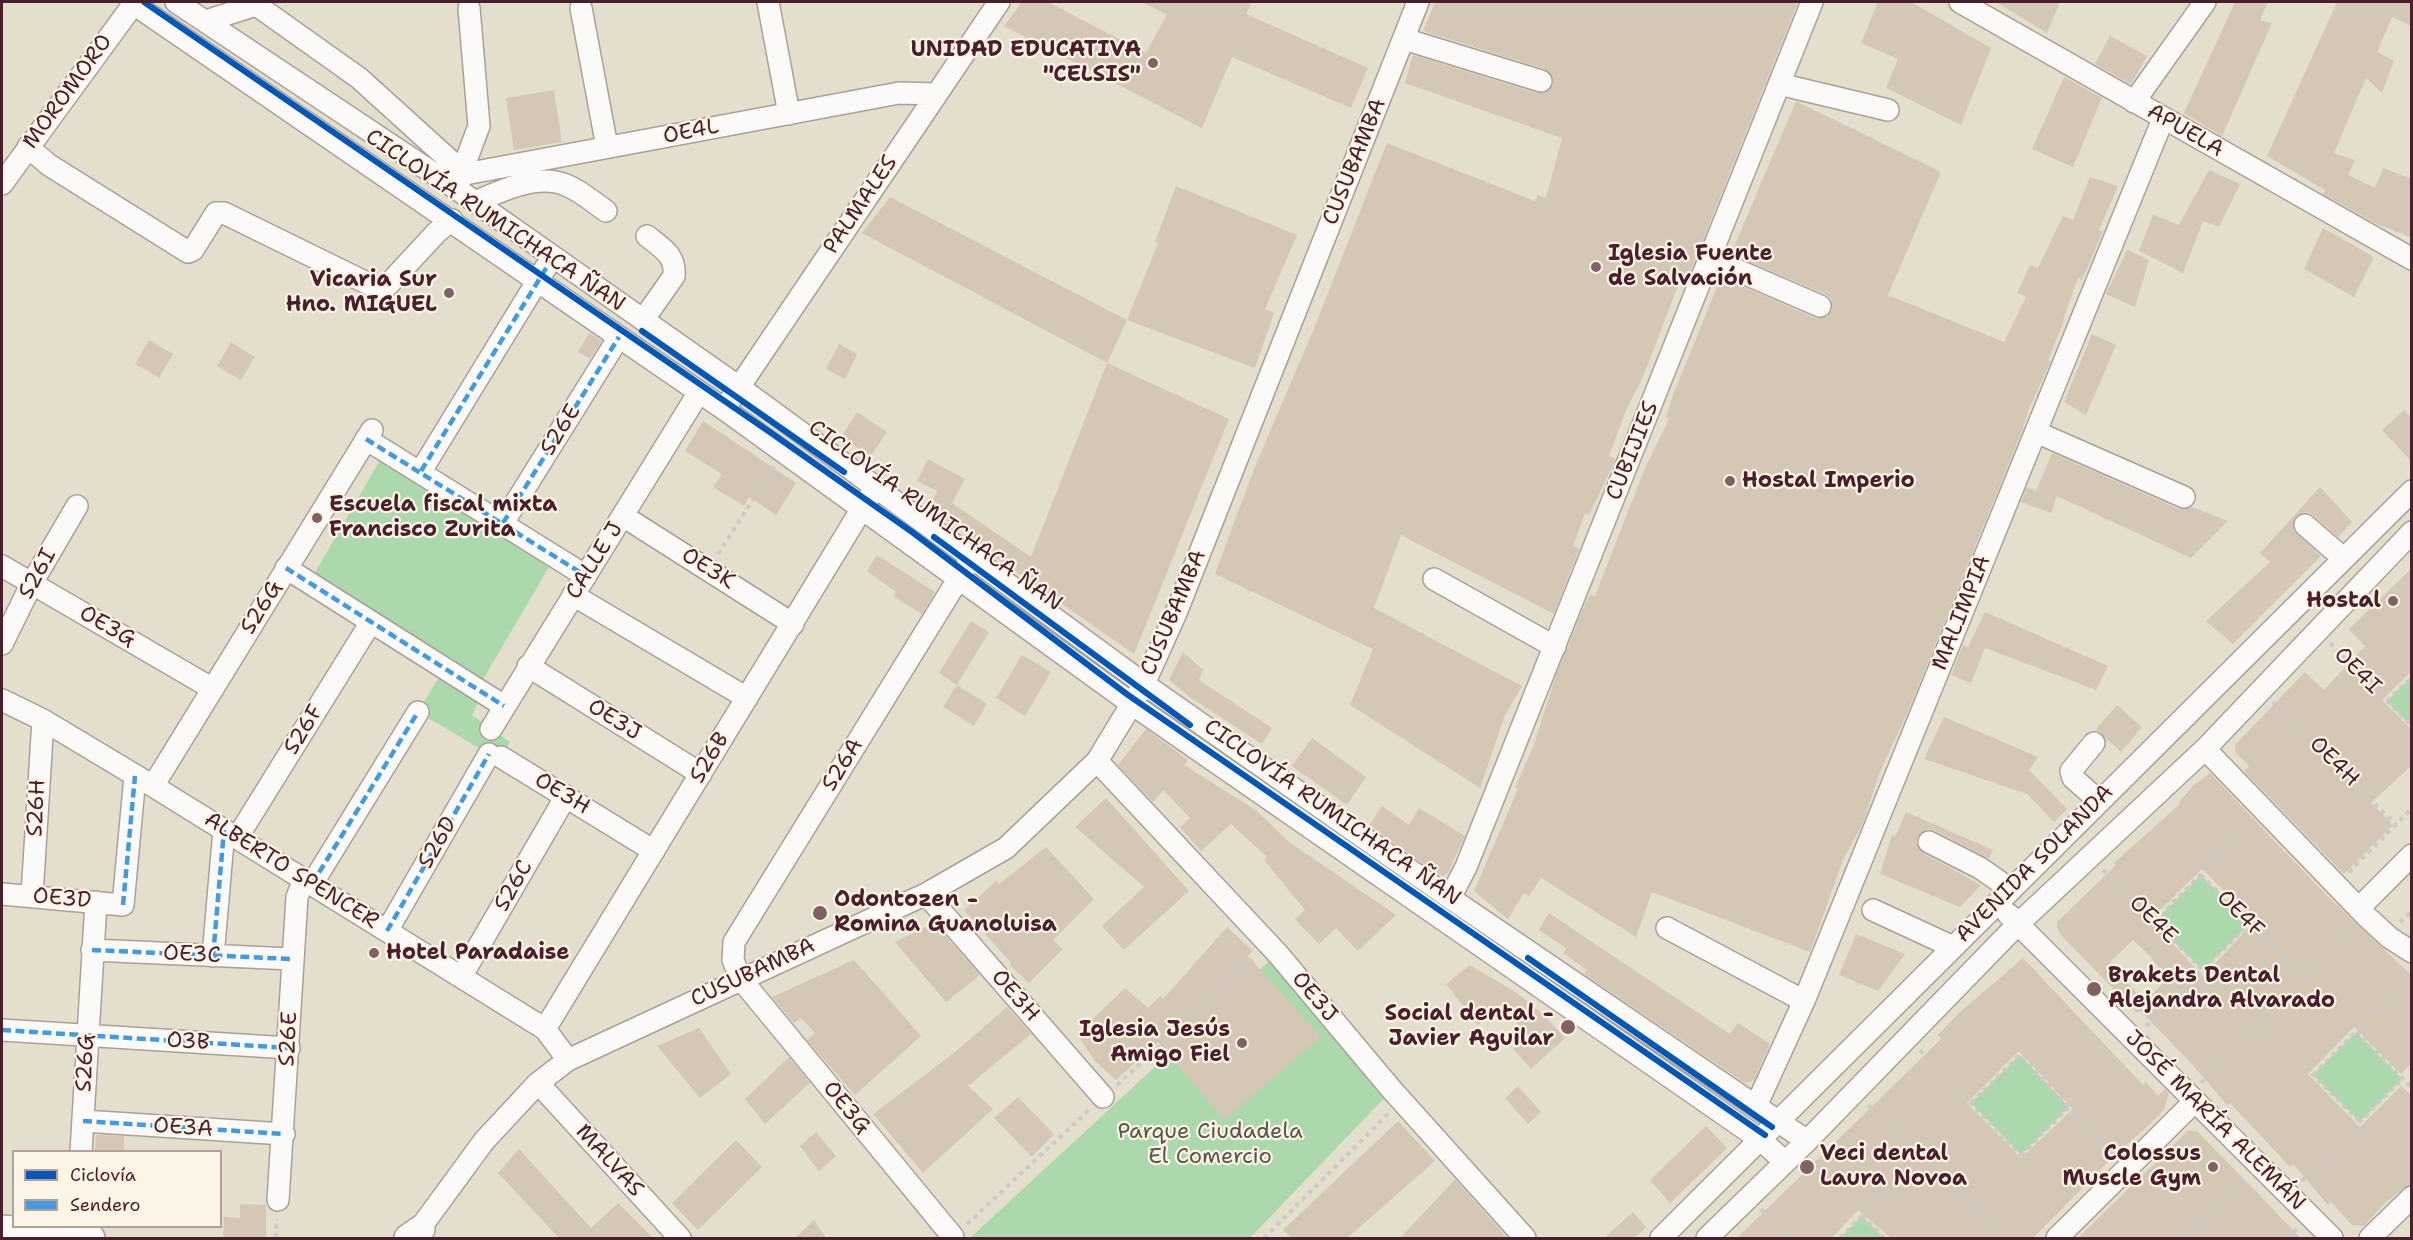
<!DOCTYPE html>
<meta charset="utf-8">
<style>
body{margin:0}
#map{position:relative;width:2413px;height:1240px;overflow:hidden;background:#e4dfcd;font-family:"Shantell Sans",sans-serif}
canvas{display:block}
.frame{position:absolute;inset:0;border:3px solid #4a1f2b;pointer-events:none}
.legend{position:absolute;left:12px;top:1150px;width:210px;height:78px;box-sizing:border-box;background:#fcf5e5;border:2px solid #b59f9b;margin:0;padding:8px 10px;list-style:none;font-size:18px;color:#4a1f2b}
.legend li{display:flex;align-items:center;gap:12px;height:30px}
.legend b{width:30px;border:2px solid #b59f9b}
</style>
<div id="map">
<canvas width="2413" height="1240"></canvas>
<div class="frame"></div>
<ul class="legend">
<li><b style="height:8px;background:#0057b8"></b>Ciclovía</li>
<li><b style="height:8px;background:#409be1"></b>Sendero</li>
</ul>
</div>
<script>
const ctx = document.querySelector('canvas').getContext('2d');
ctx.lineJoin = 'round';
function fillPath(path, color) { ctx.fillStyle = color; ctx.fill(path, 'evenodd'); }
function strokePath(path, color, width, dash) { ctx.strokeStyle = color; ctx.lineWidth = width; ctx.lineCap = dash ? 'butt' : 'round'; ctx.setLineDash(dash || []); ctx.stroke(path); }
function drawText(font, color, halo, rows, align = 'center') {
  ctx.font = font + ' "Shantell Sans",sans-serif'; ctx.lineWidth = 4.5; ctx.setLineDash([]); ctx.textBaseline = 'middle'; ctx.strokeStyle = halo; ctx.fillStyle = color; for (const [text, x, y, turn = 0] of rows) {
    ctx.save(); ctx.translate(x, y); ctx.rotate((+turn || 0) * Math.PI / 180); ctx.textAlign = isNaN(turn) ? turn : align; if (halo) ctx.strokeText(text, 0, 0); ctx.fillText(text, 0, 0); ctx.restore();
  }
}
const green = new Path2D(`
 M380,460L549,567L481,683L312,578Z
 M441,674L480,699L472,715L510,742L499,760L418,712Z
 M2411,677V726L2387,701Z
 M2201,875L2249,924L2203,970L2154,922Z
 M1277,954L1392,1090L1250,1238H970Z
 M2356,1032L2402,1079L2360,1122L2313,1075Z
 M2020,1055L2069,1107L2021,1155L1971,1103Z
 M1862,1216L1884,1238H1840Z`);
const building = new Path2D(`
 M1022,2H1048L1146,53L1167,14L1141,2H1252L1246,14L1368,68L1351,108L1232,57L1202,128L1004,26Z
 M1435,2H1798L1689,275L1683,272L1643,377L1626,410L1609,456L1616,459L1589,515L1585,513L1573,546L1579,549L1554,614L1401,535L1374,608L1522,686L1505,715L1480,788L1350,705L1373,649L1215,574L1254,469L1315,326L1387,143L1535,201L1538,195L1546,198L1562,138L1405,83L1413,55L1537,93H1544L1553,85V78L1545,69L1423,31Z
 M1878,2H1911L1991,48L1961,125L1886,88L1898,59L1861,43Z
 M1996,2H2060L2047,33Z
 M2235,2H2268L2260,20L2272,23L2222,136L2184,113Z
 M2337,2H2412V26L2392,17L2377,52L2394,61L2382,93L2366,78L2334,153L2355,160L2348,175L2375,188L2383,168L2412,179V238L2375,223L2323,194L2325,190L2267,156Z
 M2110,36L2147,56L2131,84L2095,64Z
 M2064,77L2102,98L2073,167L2032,149Z
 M554,90L562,142L514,150L506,98Z
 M1796,101L1941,172L1888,295L2004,342L2026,297L2017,293L2030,265L2038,268L2063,216L2073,220L2090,177L2118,186L2099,230L2103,231L2082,280L2078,278L2063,320L2064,321L2048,360L2051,361L2030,406L2022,431L1910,707L1879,774L1863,823L1843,860L1810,952L1652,892L1636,937L1541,878L1529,896L1524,893L1508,919L1474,891L1518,789L1515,788L1533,747L1555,678L1584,606L1590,595L1595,596L1645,468L1669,419L1666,417L1673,395L1721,277L1815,318L1827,317L1832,310L1831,299L1825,294L1731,254Z
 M2209,170L2240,184L2219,227L2203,221L2183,273L2139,251L2153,215L2179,225Z
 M1176,186L1297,235L1265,309L1274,313L1255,368L1127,320L1158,243L1155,242Z
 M890,197L1127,320L1107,363L862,233Z
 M2323,228L2374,257L2354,297L2304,269Z
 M2127,250L2149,260L2135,307L2106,294Z
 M589,333L602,341L590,359L578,352Z
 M2092,334L2116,345L2086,415L2064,402Z
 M149,340L173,354L159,378L135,364Z
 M231,342L255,357L241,380L217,366Z
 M839,344L857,354L845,379L826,369Z
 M1107,363L1229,419L1134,654L963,535L966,531L928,510L937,491L917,481L928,459L965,479L952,503L1031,557Z
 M2404,410L2412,419V462L2382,430Z
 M857,412L887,432L871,456L841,437Z
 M703,421L796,483L776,515L749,497L744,506L713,487L722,474L685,451Z
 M2052,453L2179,509L2192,507L2228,521L2191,558L2057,496L2051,513L2021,502L2027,487L2036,491Z
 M2320,487L2352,522L2338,537L2313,515L2307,512L2296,516L2293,530L2321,556L2233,644L2206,621L2270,562L2260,553Z
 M877,555L935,592L922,614L893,596L896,592L867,571Z
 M2412,568V671L2382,700L2412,730V765L2371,803L2393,825L2344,874L2244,771L2249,766L2235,752V745L2305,672L2324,690L2365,646L2349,629Z
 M1985,612L2108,666L2096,690L1985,648L1971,683L1951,675L1963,645L1968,647Z
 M971,621L989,632L957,685L939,673Z
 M1183,652L1203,670L1199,680L1272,728L1262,744L1191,698L1169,680Z
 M1022,655L1051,672L1025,716L996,698Z
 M957,685L987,704L974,726L943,707Z
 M2117,705L2142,727L2121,752L2096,729Z
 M1944,717L2038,757L2029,770L2067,809L2054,822L2027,794L1924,759Z
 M1146,729L1188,760L1184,765L1257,811L1289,842L1396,915L1358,951L1336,928L1319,944L1295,919L1305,910L1264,860L1267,857L1231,824L1201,851L1180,827L1190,818L1163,790L1153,802L1118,765Z
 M1312,738L1366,777L1347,805L1292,766Z
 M2210,773L2325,894L2412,976V1062L2401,1074L2354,1027L2308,1074L2360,1127L2401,1086L2412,1096V1185L2404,1188L2386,1202L2364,1226L2352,1225L2331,1202L2328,1205L2293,1164L2290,1167L2230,1103L2227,1105L2191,1063L2140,1011L2137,1013L2060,934L2057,927V922L2116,865L2114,863L2180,804L2179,802L2193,786ZM2202,869L2255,921L2203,976L2150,920ZM2133,940L2149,955L2167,978L2145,1003L2110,962Z
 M1106,798L1189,891L1124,950L1102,926L1144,887L1075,827Z
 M1382,806L1409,825L1419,808L1465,836L1448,873L1442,876L1429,868L1369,825Z
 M1906,812L1993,850L1989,859L1934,830L1928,829L1918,836L1916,843L1923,853L1981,885L1960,907L1880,874L1892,835L1895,837Z
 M1046,847L1094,899L1053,940L1063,949L1029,983L1010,965L1011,963L964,910L996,881L999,884Z
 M1549,913L1730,1034L1738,1023L1770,1044L1754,1080L1745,1083L1584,974L1587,970L1563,953L1566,948L1539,930Z
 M932,924H935L980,975L946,1002L895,942Z
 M1227,927L1253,951L1248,956L1321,1037L1224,1120L1158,1042L1116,1080L1095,1061L1077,1034L1125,988L1148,1008L1160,996L1163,999Z
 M1856,934L1905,954L1878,991L1839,975Z
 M2023,958L2143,1085L2146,1082L2158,1096L2165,1089L2169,1093L2164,1110L2150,1124L2116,1154L2032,1239H1892L1858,1210L1831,1239H1736L1941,1039L1938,1035L1959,1013ZM2019,1051L2073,1109L2021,1158L1967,1103Z
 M854,960L921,1036L855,1095L807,1040L815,1033L801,1018L794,1023L772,997Z
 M1470,965L1517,993L1545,1016L1565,1038L1531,1069L1513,1049L1528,1035L1501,1005L1478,1025L1446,984Z
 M1007,1007L1031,1034L968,1086L993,1109L923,1173L873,1114L955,1052Z
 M699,1028L731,1074L700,1098L657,1046Z
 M789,1057L810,1083L765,1124L745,1099Z
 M1518,1086L1541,1112L1528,1124L1505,1098Z
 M1018,1097L1054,1134L1032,1157L994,1118Z
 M1398,1121L1435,1161L1346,1239H1293L1283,1230Z
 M1706,1126L1727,1148L1670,1203L1650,1180Z
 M2189,1130L2197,1131L2302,1239H2077Z
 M816,1132L836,1156L819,1171L800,1146Z
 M96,1135L124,1136V1152H95Z
 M736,1140L762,1167L698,1230L672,1203Z
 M519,1149L591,1228L618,1203L654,1239H560L498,1173Z
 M1455,1179L1508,1239H1399L1448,1187Z
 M240,1204L266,1205V1239H223L224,1217L240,1218Z
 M1633,1212L1646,1227L1634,1239H1603Z
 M814,1220L827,1239H794Z`);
const path = new Path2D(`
 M718,554L774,467
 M2330,643L2412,726
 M2387,701L2412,677
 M2273,702L2396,825
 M2103,870L2203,970
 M2349,872L2412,808
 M2201,875L2305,978
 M2154,922L2250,824
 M2400,922L2412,911
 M2261,1022L2360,1122
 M2146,1026L2249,924
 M2356,1032L2412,1088
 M1920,1050L2021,1155
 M2313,1075L2412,975
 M2201,1083L2355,929
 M1117,1085L1255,958
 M1971,1103L2020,1055L2114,1156
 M1868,1105L2003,1238
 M2302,1181L2402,1079
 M1970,1206L2069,1107
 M1761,1209L1790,1238
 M1862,1216L1884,1238
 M967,1224L1089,1110
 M276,1238L277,1219
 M1264,1238L1388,1114
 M1840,1238L1920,1157
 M2182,1238L2244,1178
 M2287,1238L2297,1229`);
const minor = new Path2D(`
 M131,2L724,409L1132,704L1761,1140L1785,1162
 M176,2L454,187L739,387L1144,684L1450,898L1807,1141
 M252,2L359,78L465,174
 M768,2L789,114
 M1960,2L2412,259
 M581,8L607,147
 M206,21L259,4
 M1404,39L1541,81
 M1779,84L1888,110
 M2134,102L2205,2
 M28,147L49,165L188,252L193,250L216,213H224L379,289L385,288L437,232L452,220
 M462,171L479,126L469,8
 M2,184L135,2
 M454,187L465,174L899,93L935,94
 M475,202C501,191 537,173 566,185C581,191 593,202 606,211
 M1709,258L1820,306
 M643,320L674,276C676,255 662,248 647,236
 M731,399L999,2
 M2036,432L2184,497
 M366,439L586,576
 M421,471L546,267
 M623,516L793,624
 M503,523L619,337
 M2305,525L2343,558
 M2,566L213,689
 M286,568L504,706
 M1434,579L1555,647
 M573,595L747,698
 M2,644L32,583L77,506
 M528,666L701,774
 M2,700L43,720L153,786L545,1029L568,1060
 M491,729L699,392
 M2094,743L2071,771L2073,778L2099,801
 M2205,749L2367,917L2390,938L2412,952
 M501,757L654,851
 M1097,761L1278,954L1392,1090L1525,1238
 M153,786L372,430
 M237,838L371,622
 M1929,842L1980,868L2010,889
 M312,884L418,712
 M2,894L123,905L135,776
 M926,894L1103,1097
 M32,896L43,720
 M1450,898L1466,867L1812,2
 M2359,908L2412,855
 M1873,910L1953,947
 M2008,914L2332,1238
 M1667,928L1804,1001
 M387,931L489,754
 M92,950L292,959
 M213,956L224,830
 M461,977L566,796
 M545,1029L869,497
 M2,1030L289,1048
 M538,1083L680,1238
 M1756,1106L1804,1001L2163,119
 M83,1121L284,1134
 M81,1152L96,902
 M278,1200L297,897L304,879
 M953,1237L740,978L733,960L734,942L965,568
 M413,1238L484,1141L538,1083L568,1060L926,894L1006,848L1097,761L1144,684L1176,613L1418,2
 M1661,1238L2412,491
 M1707,1238L1807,1141L2018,924L2205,749L2412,532
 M2057,1238L2195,1101
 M2370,1238L2412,1197`);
const major = new Path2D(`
 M2,1229L91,1238
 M408,1238L421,1229`);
const quiet = new Path2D(`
 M366,439L586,576
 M421,471L553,257
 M503,523L619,337
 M286,568L504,706
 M312,884L418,712
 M123,905L135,776
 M387,931L489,754
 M92,950L292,959
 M213,956L224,830
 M2,1030L289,1048
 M83,1121L284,1134`);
const cycleway = new Path2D(`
 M144,2L774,435L912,532L1128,695L1765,1135
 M642,331L844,472
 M934,537L1190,725
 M1528,958L1772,1127`);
const markers = [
 [1153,63,6,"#806264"],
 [1596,267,6,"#806264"],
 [449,293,6,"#806264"],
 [1730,481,6,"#806264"],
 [317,518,6,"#806264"],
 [2393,601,6,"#806264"],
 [820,913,8,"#806264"],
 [374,953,6,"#806264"],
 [2094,989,8,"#806264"],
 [1568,1027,8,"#806264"],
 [1242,1043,6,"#806264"],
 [1807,1167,8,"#806264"],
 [2213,1167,6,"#806264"]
];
const poiNames = [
 ["UNIDAD EDUCATIVA",1141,50,"right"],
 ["\"CELSIS\"",1141,75,"right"],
 ["Iglesia Fuente",1608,254],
 ["de Salvación",1608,279],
 ["Vicaria Sur",437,280,"right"],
 ["Hno. MIGUEL",437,305,"right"],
 ["Hostal Imperio",1742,481],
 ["Escuela fiscal mixta",329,505],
 ["Francisco Zurita",329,530],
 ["Hostal",2381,601,"right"],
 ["Odontozen -",834,900],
 ["Romina Guanoluisa",834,925],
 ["Hotel Paradaise",386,953],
 ["Brakets Dental",2108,976],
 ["Alejandra Alvarado",2108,1001],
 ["Social dental -",1554,1014,"right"],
 ["Javier Aguilar",1554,1039,"right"],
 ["Iglesia Jesús",1230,1030,"right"],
 ["Amigo Fiel",1230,1055,"right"],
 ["Veci dental",1820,1154],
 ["Laura Novoa",1820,1179],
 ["Colossus",2201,1154,"right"],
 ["Muscle Gym",2201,1179,"right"]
];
const streetNames = [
 ["MOROMORO",68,92,-54],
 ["APUELA",2185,131,30],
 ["OE4L",691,132,-11],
 ["CUSUBAMBA",1355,162,-68],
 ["PALMALES",861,205,-56],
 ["CICLOVÍA RUMICHACA ÑAN",495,221,34],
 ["S26E",561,430,-58],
 ["CUBIJIES",1633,451,-68],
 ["CICLOVÍA RUMICHACA ÑAN",935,516,36],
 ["CALLE J",595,561,-58],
 ["OE3K",708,569,32],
 ["S26I",38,574,-61],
 ["S26G",262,608,-58],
 ["CUSUBAMBA",1174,613,-67],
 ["MALIMPIA",1962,613,-68],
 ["OE3G",107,627,30],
 ["OE4I",2357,671,45],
 ["OE3J",614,720,32],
 ["S26F",304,730,-58],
 ["S26B",710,758,-59],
 ["OE4H",2334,762,45],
 ["S26A",843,765,-58],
 ["OE3H",562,794,31],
 ["S26H",37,808,-87],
 ["CICLOVÍA RUMICHACA ÑAN",1332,813,35],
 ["S26D",438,843,-60],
 ["AVENIDA SOLANDA",2035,864,-45],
 ["ALBERTO SPENCER",291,871,32],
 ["S26C",514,886,-60],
 ["OE3D",62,899,5],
 ["OE4F",2240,914,45],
 ["OE4E",2153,920,45],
 ["OE3C",192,955,3],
 ["CUSUBAMBA",753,973,-25],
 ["OE3H",1015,996,49],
 ["OE3J",1314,997,50],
 ["S26E",289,1039,-87],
 ["O3B",188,1042,3],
 ["S26G",86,1063,-87],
 ["OE3G",846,1108,51],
 ["JOSÉ MARÍA ALEMÁN",2215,1121,45],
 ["OE3A",183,1128,4],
 ["MALVAS",609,1161,48]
];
const parkNames = [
 ["Parque Ciudadela",1210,1132],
 ["El Comercio",1210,1157]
];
fillPath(green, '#acd8ae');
fillPath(building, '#d4c7b5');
strokePath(minor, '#a9a098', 24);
strokePath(major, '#a9a098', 30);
strokePath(path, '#cdc9c5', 4, [4.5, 4.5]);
strokePath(minor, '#fbfaf8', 21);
strokePath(major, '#fbfaf8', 27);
strokePath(quiet, '#409be1', 4.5, [9, 4.5]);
strokePath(cycleway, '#0057b8', 6);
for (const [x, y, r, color] of markers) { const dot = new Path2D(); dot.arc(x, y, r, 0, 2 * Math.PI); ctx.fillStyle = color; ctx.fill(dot); strokePath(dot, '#fcf5e5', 2); }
drawText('bold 22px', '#4a1f2b', '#fcf5e5', poiNames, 'left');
drawText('22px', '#4a1f2b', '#fcf5e5', streetNames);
drawText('22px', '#5a554b', '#fcf5e5', parkNames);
</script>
